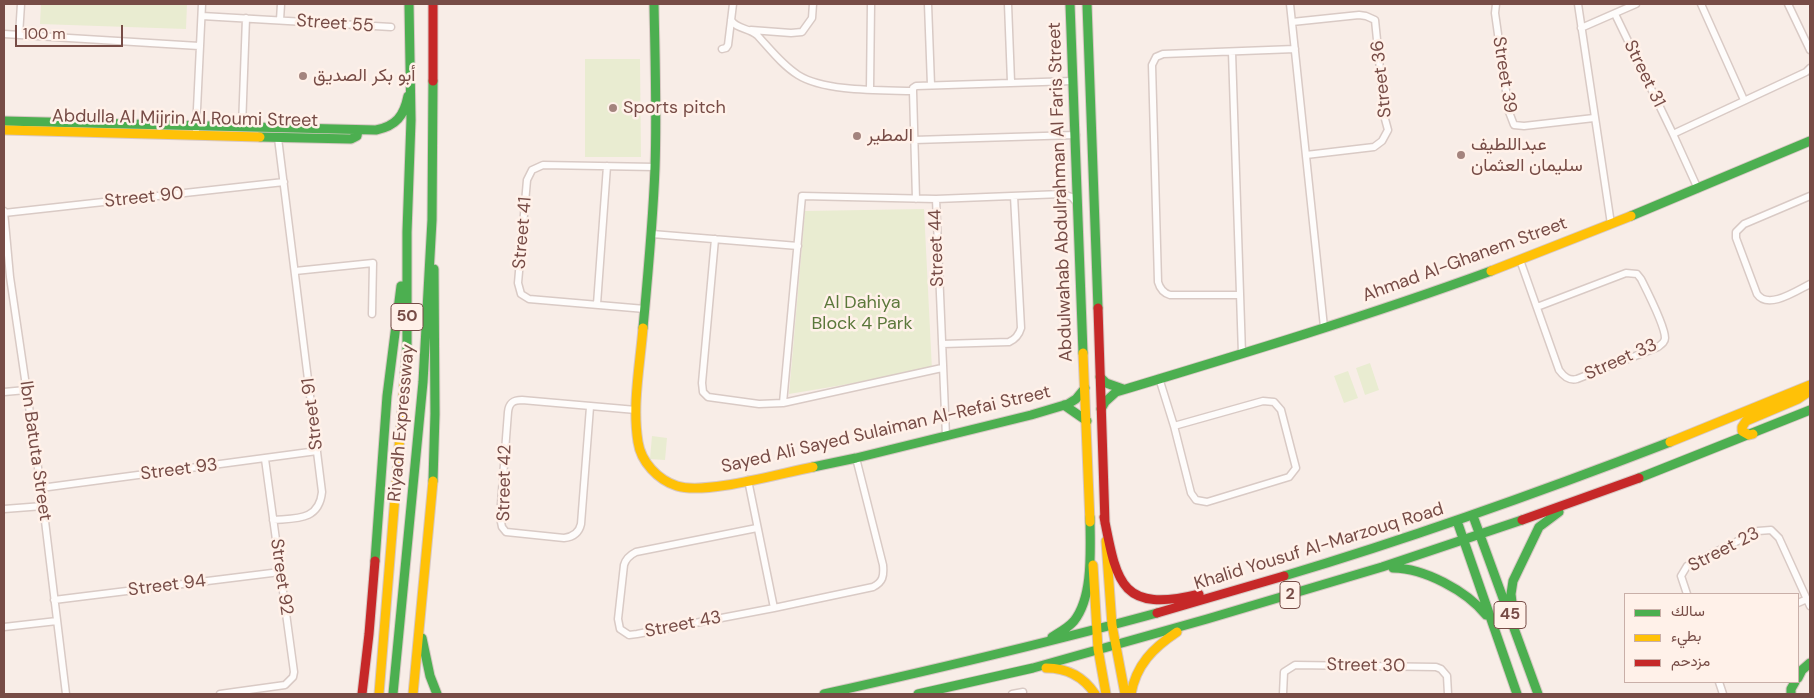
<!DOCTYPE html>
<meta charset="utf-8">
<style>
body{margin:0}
#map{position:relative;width:1814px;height:698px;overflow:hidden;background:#f8ede7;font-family:"DM Sans",Vazirmatn,sans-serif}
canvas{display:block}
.frame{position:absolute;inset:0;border:5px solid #774c46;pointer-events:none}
.legend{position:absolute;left:1624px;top:593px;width:175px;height:90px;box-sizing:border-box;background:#fff1e9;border:1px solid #c9afa8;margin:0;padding:6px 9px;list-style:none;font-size:15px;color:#774c46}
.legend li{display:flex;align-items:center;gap:10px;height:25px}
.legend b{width:25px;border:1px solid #c9afa8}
.scale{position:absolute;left:15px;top:25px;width:108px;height:22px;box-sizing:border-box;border:2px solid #774c46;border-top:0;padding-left:6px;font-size:15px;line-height:18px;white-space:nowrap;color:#774c46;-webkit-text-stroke:4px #fff1e9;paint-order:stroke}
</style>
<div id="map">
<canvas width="1814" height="698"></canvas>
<div class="frame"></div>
<ul class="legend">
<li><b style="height:6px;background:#4caf50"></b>سالك</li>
<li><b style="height:6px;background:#ffc107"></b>بطيء</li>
<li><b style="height:6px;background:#c62828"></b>مزدحم</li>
</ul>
<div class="scale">100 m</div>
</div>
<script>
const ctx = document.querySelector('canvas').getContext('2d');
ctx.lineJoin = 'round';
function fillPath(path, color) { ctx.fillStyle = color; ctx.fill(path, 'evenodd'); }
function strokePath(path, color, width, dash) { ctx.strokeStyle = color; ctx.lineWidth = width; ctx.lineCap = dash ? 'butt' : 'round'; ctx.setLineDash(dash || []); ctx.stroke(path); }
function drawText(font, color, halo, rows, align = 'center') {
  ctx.font = font + ' "DM Sans",Vazirmatn,sans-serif'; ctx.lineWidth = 5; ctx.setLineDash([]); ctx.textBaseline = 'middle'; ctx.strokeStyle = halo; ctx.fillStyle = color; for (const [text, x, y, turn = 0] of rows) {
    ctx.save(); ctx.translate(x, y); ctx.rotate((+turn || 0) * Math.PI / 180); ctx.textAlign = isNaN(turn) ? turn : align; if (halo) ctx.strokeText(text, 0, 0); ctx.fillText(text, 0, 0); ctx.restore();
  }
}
const green = new Path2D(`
 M41,4H187L186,29L40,24Z
 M585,59H640L641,157H585Z
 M924,209L932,370L789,394L805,211Z
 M1370,363L1379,390L1365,395L1356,368Z
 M1348,371L1358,398L1344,403L1334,376Z
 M652,436L667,438L665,460L650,459Z`);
const street = new Path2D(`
 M928,4L931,85
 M1008,4L1011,82
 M1290,4L1324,327
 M1496,4L1495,13L1509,112L1514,125L1524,126L1594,118
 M1578,4L1611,224
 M1701,4L1744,100
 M1788,4L1810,50
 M1615,14L1673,134L1698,189
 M202,16L391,27
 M280,20L281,4
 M731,20C736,29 749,28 757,35C770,49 782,65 798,75C825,92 881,90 913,91
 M1292,22L1359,15L1366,16L1375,20L1385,119L1388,130L1382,141L1374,147L1306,155
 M1581,28L1636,4
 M751,30L791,33L802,32L812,18L813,4
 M4,34L199,46
 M19,35L21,4
 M722,49L726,48L728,45L733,4
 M1232,52L1242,354
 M870,89L871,4
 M913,91V88L916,86L1073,81
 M913,91L916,199
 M242,127L246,18
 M196,130L202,4
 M1673,134L1806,72L1810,68
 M914,140L1076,135
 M1810,196L1744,224L1736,232V238L1757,294C1768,310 1796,291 1810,284
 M936,199L946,436
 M4,211L10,277L41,488L66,694
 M4,213L284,182
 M652,234L798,246
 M715,239L702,383L703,392L708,397L759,404L783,403L942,368
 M1520,260L1559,370C1564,377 1569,381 1577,379L1658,347C1662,344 1665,342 1665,338C1665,326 1647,291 1641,279L1637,274L1626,273L1537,307
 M295,271L373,263L372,314
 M1239,295H1170C1163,293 1160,289 1158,282L1152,65L1156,57L1163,54L1295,49
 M597,304L607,166
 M645,309L529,299L521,294L518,283L527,180L532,170L543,165L655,167
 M942,344L1009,342C1016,339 1019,335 1021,328L1014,196
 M1159,378L1174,426L1191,493L1196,500L1207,502L1289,477L1296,468L1281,410L1274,402L1263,401L1174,426
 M4,392L26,390
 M783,403L802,196L936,199L1062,194L1072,197L1077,203
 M590,407L581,524C579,533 573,537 564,538L506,532L502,527L500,517L508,412C509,403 513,400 522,400L636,410
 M748,480L774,608
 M41,488L317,451
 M4,509L43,506
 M273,520C296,518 319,521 322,492L278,138
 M757,528L636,552C630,555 626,558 624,565L618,619L620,629L629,635L637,634L774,608L873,587C883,582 884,576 883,565L856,458
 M1687,594L1681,576L1687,566L1758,531L1771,530L1779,538L1810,606
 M54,600L280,572
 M1798,603L1807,599
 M4,627L57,621
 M1719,682L1723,694
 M220,694L285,685L293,677L294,672L265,459
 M1012,694L1023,692
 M1283,694L1284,672L1295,665L1436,667L1441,669L1447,676L1448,694`);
const fast = new Path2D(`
 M1070,4L1083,353
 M1087,4L1098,308
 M4,121L376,130C396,126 404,116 408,96
 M260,137L351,139L357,136L358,130
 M1631,216L1810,141
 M643,328C648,274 653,221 655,168C657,113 655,59 654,4
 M405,373L407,347V232L411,120L409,4
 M1100,377L1106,383L1123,389
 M1064,405L1087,421
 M1101,409L1105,402L1116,392C1242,354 1368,316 1491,271
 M813,467L856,458L1031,415L1068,404L1076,399L1085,388
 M1639,478L1810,410
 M433,481L435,414L434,269
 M1473,516L1538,694
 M1457,521L1517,694
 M375,561L387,396L401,286
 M1393,568C1424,568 1467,591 1486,615
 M1284,576C1415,537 1543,491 1670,442
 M1513,611L1511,594L1513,581L1539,527L1559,512
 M1052,637C1060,632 1068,628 1074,621C1094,596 1090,547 1090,517
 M422,638L430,676L437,694
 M1798,678L1802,670L1810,663
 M393,694L423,382L432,220L433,81
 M824,694C936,669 1047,643 1157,613
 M918,694L1033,668L1207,619L1382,567L1522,520
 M1791,694V689L1795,682`);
const slow = new Path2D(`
 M4,130L260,137
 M1491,271L1631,216
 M643,328C640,365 632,405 638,442C641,462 658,480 677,486C706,495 781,473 813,467
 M1083,353L1090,522
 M1753,434L1749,435L1742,431V427L1746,421L1798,399L1810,391
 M1670,442L1810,385
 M1106,541L1112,625L1125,694
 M1093,565L1098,649L1106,694
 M1046,668C1067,668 1083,676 1095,694
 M379,694L405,373
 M413,694L433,481
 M1131,694C1136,665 1153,648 1177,632`);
const jam = new Path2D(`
 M433,81V4
 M1098,308L1105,523
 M1104,517C1117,584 1121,613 1199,594
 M1522,520L1639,478
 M1157,613L1284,576
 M362,694L369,634L375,561`);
const markers = [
 [303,76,5,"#a4847e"],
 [613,108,5,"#a4847e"],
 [857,136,5,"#a4847e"],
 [1461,155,5,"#a4847e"]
];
const shields = [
 [407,317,32],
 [1290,595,20],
 [1510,615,32]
];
const shieldNames = [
 ["50",407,317],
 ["2",1290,595],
 ["45",1510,615]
];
const streetNames = [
 ["Street 55",335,24,4],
 ["Street 31",1644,74,64],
 ["Street 39",1504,75,81],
 ["Street 36",1382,79,-96],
 ["Abdulla Al Mijrin Al Roumi Street",185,119,1],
 ["Abdulwahab Abdulrahman Al Faris Street",1061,192,-92],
 ["Street 90",144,198,-6],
 ["Street 41",523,233,-85],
 ["Street 44",937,248,-92],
 ["Ahmad Al-Ghanem Street",1465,260,-20],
 ["Street 33",1621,360,-24],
 ["Street 91",313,414,-97],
 ["Riyadh Expressway",402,423,-85],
 ["Sayed Ali Sayed Sulaiman Al-Refai Street",886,430,-13],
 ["Ibn Batuta Street",35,451,82],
 ["Street 93",179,470,-7],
 ["Street 42",505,483,-89],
 ["Khalid Yousuf Al-Marzouq Road",1319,547,-17],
 ["Street 23",1724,550,-27],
 ["Street 92",281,577,82],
 ["Street 94",167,586,-7],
 ["Street 43",683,625,-11],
 ["Street 30",1366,666,1]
];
const poiNames = [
 ["أبو بكر الصديق",313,76],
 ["Sports pitch",623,108],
 ["المطير",867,136],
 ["عبداللطيف",1471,145],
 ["سليمان العثمان",1471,166]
];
const parkNames = [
 ["Al Dahiya",862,303],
 ["Block 4 Park",862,324]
];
fillPath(green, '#e9ecd1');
strokePath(street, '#d9cac5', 9);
strokePath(fast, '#d8c8c4', 11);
strokePath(slow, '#d8c8c4', 11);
strokePath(jam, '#d8c8c4', 11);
strokePath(street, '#fefcfb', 6);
strokePath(fast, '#4caf50', 9);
strokePath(slow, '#ffc107', 9);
strokePath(jam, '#c62828', 9);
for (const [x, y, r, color] of markers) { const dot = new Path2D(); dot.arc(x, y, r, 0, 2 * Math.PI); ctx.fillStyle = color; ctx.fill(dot); strokePath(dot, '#fff1e9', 2); }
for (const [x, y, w] of shields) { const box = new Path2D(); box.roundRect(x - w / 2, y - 13.5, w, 27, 4); ctx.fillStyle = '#fff1e9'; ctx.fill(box); strokePath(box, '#774c46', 1); }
drawText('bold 16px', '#774c46', null, shieldNames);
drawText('18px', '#774c46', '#fff1e9', streetNames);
drawText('18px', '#774c46', '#fff1e9', poiNames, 'left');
drawText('18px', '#5b783b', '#fff1e9', parkNames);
</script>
